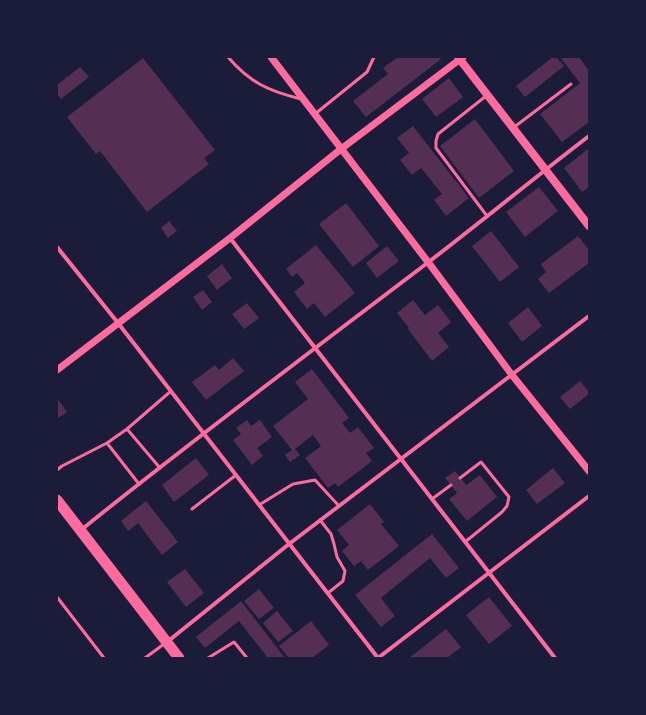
<!DOCTYPE html>
<style>
body{margin:0}
#map{position:relative;width:646px;height:715px;overflow:hidden;background:#1b1b3a;font-family:"Open Sans",sans-serif}
canvas{display:block}
.frame{position:absolute;inset:0;border:58px solid #1b1b3a;pointer-events:none}
</style>
<div id="map">
<canvas width="646" height="715"></canvas>
<div class="frame"></div>
</div>
<script>
const ctx = document.querySelector('canvas').getContext('2d');
ctx.lineJoin = 'round';
function fillPath(path, color) { ctx.fillStyle = color; ctx.fill(path, 'evenodd'); }
function strokePath(path, color, width, dash) { ctx.strokeStyle = color; ctx.lineWidth = width; ctx.lineCap = dash ? 'butt' : 'round'; ctx.setLineDash(dash || []); ctx.stroke(path); }
const building = new Path2D(`
 M398,57H440L441,59L366,117L353,101L388,74L383,68Z
 M553,57H556L564,66L525,97L516,86Z
 M560,57H579L589,71V122L562,142L540,114L580,83Z
 M143,58L215,150L204,158L209,164L147,212L100,151L96,154L67,117Z
 M80,67L89,77L61,99L57,94V85Z
 M449,78L463,97L436,117L422,99Z
 M475,119L514,171L479,198L440,146Z
 M413,126L469,198L446,216L434,200L442,194L421,168L412,175L400,160L409,153L397,138Z
 M589,148V187L582,192L564,168Z
 M539,187L558,211L525,237L506,212Z
 M346,203L379,246L353,267L319,224Z
 M169,221L177,231L168,238L161,228Z
 M491,231L519,267L500,282L472,246Z
 M578,236L589,250V263L549,293L538,279L546,272L541,264Z
 M316,245L355,293L325,317L314,303L307,309L294,292L305,283L297,273L292,277L286,269Z
 M387,246L399,261L377,278L366,263Z
 M222,264L232,278L217,290L207,276Z
 M203,290L212,302L202,310L193,297Z
 M413,300L425,315L438,305L451,322L438,333L449,347L432,361L408,329L409,328L397,313Z
 M247,303L259,318L244,329L232,314Z
 M528,307L542,326L522,342L508,323Z
 M233,358L244,371L206,400L192,382L215,365L219,370Z
 M312,369L349,418L342,423L350,433L358,427L374,448L366,453L372,461L338,487L335,483L328,488L305,458L321,446L313,435L295,449L300,455L290,462L285,455L292,450L273,426L308,399L295,382Z
 M580,381L589,392V394L570,409L560,397Z
 M57,398L67,412L57,419Z
 M247,420L251,426L260,420L272,437L257,448L263,456L252,465L233,440L241,434L236,428Z
 M196,458L209,475L174,502L162,485Z
 M553,468L565,483L537,504L526,490Z
 M455,471L466,485L480,475L497,497L467,521L449,499L457,493L445,478Z
 M146,501L178,542L162,555L138,523L128,531L121,521Z
 M370,504L384,522L381,524L399,546L368,570L361,561L354,566L342,551L349,545L337,530Z
 M432,534L459,568L446,578L430,558L381,598L395,616L381,627L355,595Z
 M185,569L204,593L186,607L167,582Z
 M259,589L274,608L259,619L244,601Z
 M489,597L512,626L489,644L466,615Z
 M241,601L285,658H268L239,621L205,648L196,637Z
 M277,611L293,631L278,642L263,623Z
 M311,621L329,645L312,658H289L279,646Z
 M446,629L461,647L447,658H409Z`);
const service = new Path2D(`
 M228,57C250,83 269,91 301,99
 M486,96L438,134L436,141V148L487,216
 M315,114L367,72L374,57
 M513,128L571,84
 M127,429L160,468
 M107,443L127,429L171,391
 M57,470L62,466L107,443L139,484
 M460,478L481,462L509,497L507,506L502,512L465,542
 M432,499L451,485
 M259,505L293,484L315,480L339,506
 M192,509L236,475
 M320,520L331,534L334,544L337,557L345,571L343,581L328,593
 M57,597L104,658
 M145,658L164,644
 M208,658L234,642L247,658`);
const minor = new Path2D(`
 M230,238L555,658
 M57,247L118,323L378,658
 M81,530C194,439 310,352 426,264C481,222 534,178 589,136
 M167,642L289,544L589,316
 M378,658L589,496`);
const tertiary = new Path2D(`
 M271,57L428,262L512,375L589,471
 M57,370L230,238L341,149L463,57`);
const secondary = new Path2D(`
 M458,57L589,226`);
const trunk = new Path2D(`
 M57,500L179,658`);
fillPath(building, '#542f53');
strokePath(service, '#ff6b9d', 3);
strokePath(minor, '#ff6b9d', 4);
strokePath(tertiary, '#ff6b9d', 7);
strokePath(secondary, '#ff6b9d', 8);
strokePath(trunk, '#ff6b9d', 11);
</script>
